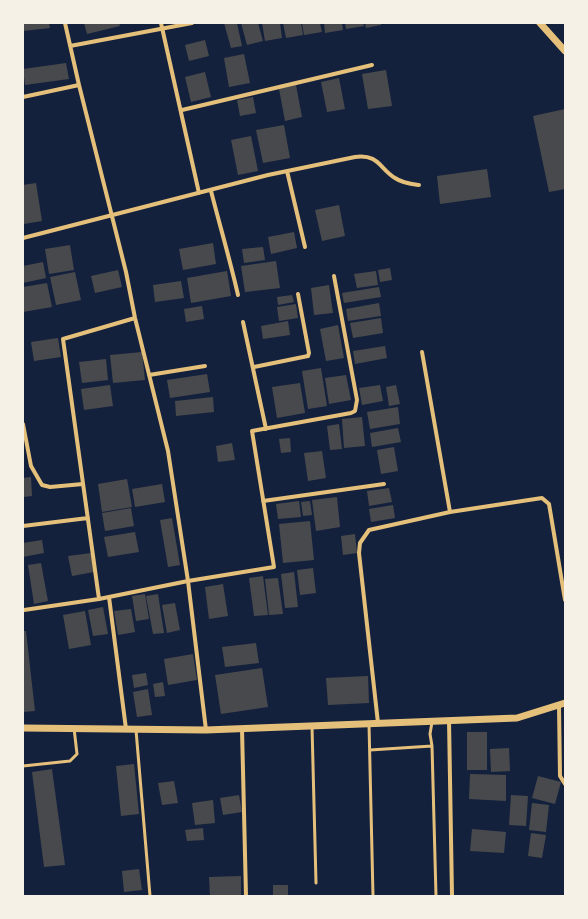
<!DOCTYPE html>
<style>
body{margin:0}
#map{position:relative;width:588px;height:919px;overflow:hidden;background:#14213d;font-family:Ubuntu,sans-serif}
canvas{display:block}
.frame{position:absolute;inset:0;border:24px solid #f6f1e7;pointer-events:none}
</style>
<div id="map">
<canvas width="588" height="919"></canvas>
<div class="frame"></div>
</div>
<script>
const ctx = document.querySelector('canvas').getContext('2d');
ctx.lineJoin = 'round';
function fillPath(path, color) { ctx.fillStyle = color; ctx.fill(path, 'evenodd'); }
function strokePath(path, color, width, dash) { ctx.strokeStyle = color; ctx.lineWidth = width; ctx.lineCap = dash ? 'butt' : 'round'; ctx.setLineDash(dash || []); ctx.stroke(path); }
const building = new Path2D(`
 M23,23H49L50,28L23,31Z
 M84,23H119L120,26L87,34Z
 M224,23H237L242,46L231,48Z
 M241,23H258L263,41L247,45Z
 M262,23H280L282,38L265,41Z
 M283,23H301L303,35L286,38Z
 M302,23H320L322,32L304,35Z
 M324,23H342L343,30L325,33Z
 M345,23H363L364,26L346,29Z
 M365,23H381V25L366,28Z
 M205,40L209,56L189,61L185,45Z
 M244,54L250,83L229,87L224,58Z
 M66,63L69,79L25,85L23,69Z
 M386,70L392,106L368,109L362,74Z
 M205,72L211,97L191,102L185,77Z
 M339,78L345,109L327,112L321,82Z
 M296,85L302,117L285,121L279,89Z
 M253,97L256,113L240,116L237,100Z
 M565,109V189L549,192L533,116Z
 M284,125L290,158L263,163L256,130Z
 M251,136L258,171L238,175L231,140Z
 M487,169L491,197L440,204L437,176Z
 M36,183L42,221L24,224L23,185Z
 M339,205L345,236L322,241L315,210Z
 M294,232L297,248L271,254L268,237Z
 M213,243L216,264L183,270L179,249Z
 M70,245L74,270L49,274L45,249Z
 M263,247L265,260L244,263L242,249Z
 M276,261L280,288L245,292L241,266Z
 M43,262L46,278L23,283V266Z
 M390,268L392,280L380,282L378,270Z
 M118,270L122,287L95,293L91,276Z
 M227,271L231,296L191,303L187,278Z
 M376,271L378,285L357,288L354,274Z
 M75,272L81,300L56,305L50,277Z
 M181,281L184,298L155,302L153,285Z
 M47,283L52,307L23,312V287Z
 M329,285L333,313L314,315L311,288Z
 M379,287L381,297L344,303L342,293Z
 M292,295L294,302L278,305L277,297Z
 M379,303L381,316L348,321L346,309Z
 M296,304L298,318L279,321L277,307Z
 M202,306L204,319L186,322L184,309Z
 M381,318L383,333L353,338L350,323Z
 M288,321L290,335L263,339L261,326Z
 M338,325L344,358L326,361L320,329Z
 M58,338L61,357L34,361L31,342Z
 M385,346L387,358L355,364L353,351Z
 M142,352L145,380L113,383L110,355Z
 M106,359L108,380L82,383L79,362Z
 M321,368L327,406L308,409L302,371Z
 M207,374L210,392L170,398L167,380Z
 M346,375L351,400L329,404L325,378Z
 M300,383L305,413L277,418L272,387Z
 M110,385L113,406L84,410L81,389Z
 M380,385L383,401L362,405L359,388Z
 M396,385L400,404L389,406L386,387Z
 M213,397L214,412L176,416L175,401Z
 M398,407L400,424L370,429L367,412Z
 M362,417L365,446L344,448L342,419Z
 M339,424L342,449L330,450L327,426Z
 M398,428L401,442L372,447L370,433Z
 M290,438L291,452L281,453L279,439Z
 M232,443L235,460L218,462L216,446Z
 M394,447L398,471L381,474L377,450Z
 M322,451L326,478L308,481L304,453Z
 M31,477L32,496L23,497V478Z
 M127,479L132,507L102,512L98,484Z
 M162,484L165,502L135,507L132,489Z
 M389,488L392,502L369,506L367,491Z
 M337,497L340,527L316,531L312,500Z
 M299,501L301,517L278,519L276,504Z
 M310,501L312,515L303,516L301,502Z
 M393,505L395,518L371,522L369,509Z
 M131,508L134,526L105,531L102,513Z
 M172,518L180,565L168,567L160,520Z
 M310,521L314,560L283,563L279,524Z
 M135,532L139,552L108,557L104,537Z
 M355,534L357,553L343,555L341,536Z
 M42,540L44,553L23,557V543Z
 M91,553L94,572L72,576L68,556Z
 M41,563L48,601L34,604L28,565Z
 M313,568L316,593L300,595L297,570Z
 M294,572L298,607L285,608L281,574Z
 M263,576L268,615L254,616L249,578Z
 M278,578L283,614L269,615L265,579Z
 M223,584L228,616L209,619L205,587Z
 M145,594L149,619L136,621L132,596Z
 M158,594L164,633L153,634L146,596Z
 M175,603L180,630L167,633L162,605Z
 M103,607L108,634L93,636L88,610Z
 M131,609L135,632L118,635L114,611Z
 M85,611L91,645L69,649L63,615Z
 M23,631H26L35,711L23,712Z
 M256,643L259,663L225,667L222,647Z
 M193,654L197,680L168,685L164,659Z
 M262,668L268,707L221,714L215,675Z
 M146,673L148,685L134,688L132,675Z
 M368,676L369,703L328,705L326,678Z
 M163,682L165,696L155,697L153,684Z
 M148,689L152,715L137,717L133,692Z
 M467,732H487V770H467Z
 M509,748L510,771L491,772L490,749Z
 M134,764L139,814L121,816L116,766Z
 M52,769L65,865L44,867L32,772Z
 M470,774L506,775V801L469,799Z
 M538,776L561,782L555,804L532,798Z
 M174,781L178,803L162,805L158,783Z
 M239,795L242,812L223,815L220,798Z
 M511,795L528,796L526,826L509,825Z
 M213,800L215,823L195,825L192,803Z
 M532,803L549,805L546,832L529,830Z
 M203,828L204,840L187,841L185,830Z
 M472,829L506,832L504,853L470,851Z
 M531,833L546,835L542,858L528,856Z
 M139,869L142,890L124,892L122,871Z
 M241,876V896H210L209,877Z
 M273,885H288V896H273Z`);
const service = new Path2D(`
 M432,722L430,734L432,746L436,896
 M369,724L373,896
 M312,726L316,883
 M136,730L150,896
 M370,750L432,746
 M23,766L70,761L77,754L74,728`);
const minor = new Path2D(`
 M65,23L79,85L126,272L135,318L168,451L188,581L206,730
 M161,23L199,193
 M70,46L192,23
 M23,97L79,85
 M182,110L372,65
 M287,171L305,247
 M211,191C220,226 230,260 238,295
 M23,238L268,175L355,157C379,154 379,168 395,178C402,183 411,184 419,185
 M135,318L63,339L99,599L188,581L274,567L252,431L351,413L355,411L357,400L334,276
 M243,322L266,429
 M422,352L450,512
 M254,367L308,356L309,353L298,294
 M149,375L205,366
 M23,424L31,466L42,485L50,487L83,484
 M263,501L384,484
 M23,526L88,518
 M109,597L126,729
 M24,610L99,599
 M559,706L560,776L565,784
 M449,720L452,896
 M378,723L359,553L360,543L369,530L450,512L542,498L549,504L565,600
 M242,729L246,896`);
const tertiary = new Path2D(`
 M540,23L565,51
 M23,728L206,730L517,718L565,703`);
fillPath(building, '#48494c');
strokePath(service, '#e5c07b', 3);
strokePath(minor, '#e5c07b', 4);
strokePath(tertiary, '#e5c07b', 7);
</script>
